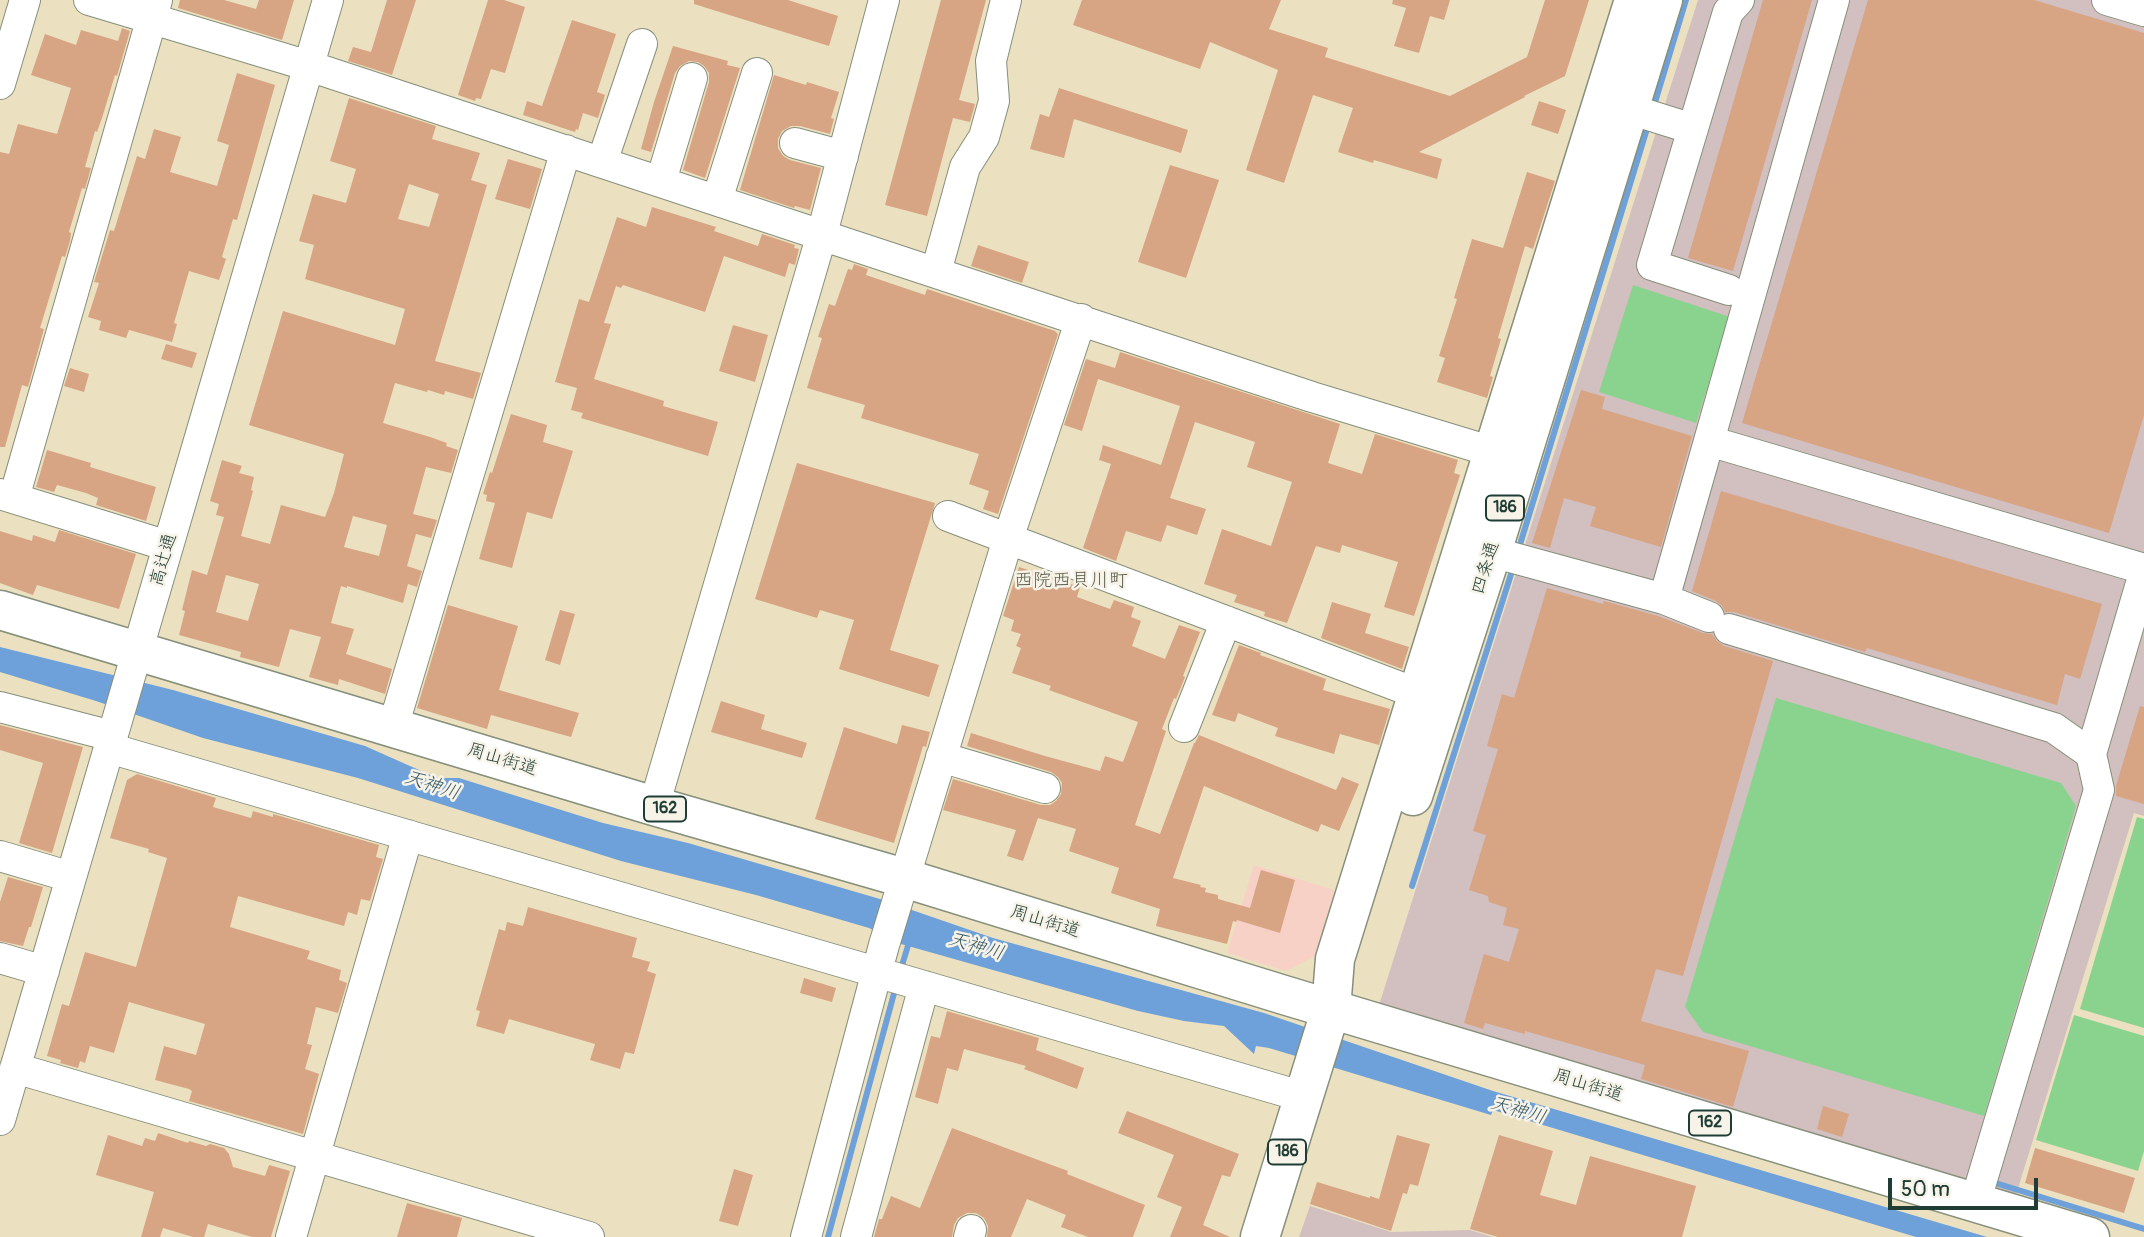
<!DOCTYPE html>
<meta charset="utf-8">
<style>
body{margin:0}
#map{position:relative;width:2144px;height:1237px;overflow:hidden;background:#ebe1c0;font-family:Pangolin,sans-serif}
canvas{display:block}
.scale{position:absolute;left:1888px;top:1178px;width:150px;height:32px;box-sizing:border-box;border:4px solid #1f3d34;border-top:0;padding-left:9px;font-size:21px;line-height:24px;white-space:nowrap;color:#1f3d34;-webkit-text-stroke:5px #f7f3e8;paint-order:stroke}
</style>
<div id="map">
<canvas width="2144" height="1237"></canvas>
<div class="scale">50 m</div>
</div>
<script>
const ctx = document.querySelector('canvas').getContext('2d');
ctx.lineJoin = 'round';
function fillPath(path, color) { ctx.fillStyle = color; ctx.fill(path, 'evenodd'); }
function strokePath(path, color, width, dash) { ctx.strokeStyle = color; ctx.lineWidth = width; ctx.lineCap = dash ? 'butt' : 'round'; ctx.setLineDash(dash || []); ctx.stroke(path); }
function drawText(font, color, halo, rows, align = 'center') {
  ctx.font = font + ' Pangolin,"Klee One",sans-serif'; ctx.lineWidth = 5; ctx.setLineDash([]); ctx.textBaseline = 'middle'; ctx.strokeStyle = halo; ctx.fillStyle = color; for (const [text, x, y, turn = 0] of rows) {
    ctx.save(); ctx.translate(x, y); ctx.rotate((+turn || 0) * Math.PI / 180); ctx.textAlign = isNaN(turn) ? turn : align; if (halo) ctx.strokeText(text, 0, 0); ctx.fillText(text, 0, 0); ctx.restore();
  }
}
const built = new Path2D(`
 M1254,865L1337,891L1317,955L1286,971L1227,953Z`);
const industrial = new Path2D(`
 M1698,0H2144V816L2134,813L2015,1198L1379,1005Z
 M1310,1206L1391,1232L1470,1230L1493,1237H1299Z`);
const green = new Path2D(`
 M1633,285L1730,317L1696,423L1599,392Z
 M1776,698L2061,783L2076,806L1984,1116L1703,1032L1685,1007Z
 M2137,817L2144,819V1028L2080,1009Z
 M2074,1015L2144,1036V1151L2138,1171L2036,1140Z`);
const water = new Path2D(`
 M0,647L173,690L365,746L437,778H459L603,823L688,843L880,899L993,938L1264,1013L1493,1091L1987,1237H1916L1493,1110L1491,1115L1269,1048L1256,1046L1254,1054L1224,1026L1184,1021L1138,1011L901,944L869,928L756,895L621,861L358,778L203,738L96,701L0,672Z`);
const stream = new Path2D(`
 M1653,109L1686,0
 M1518,551L1649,122
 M1412,886L1513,568
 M900,972L910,939
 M1989,1181L2144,1229
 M828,1237L896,986`);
const building = new Path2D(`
 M180,0H224L256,9L259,0H294L282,40L178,8Z
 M387,0H416L392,75L348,61L353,47L371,52Z
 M488,0H504L525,7L505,73L491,69L481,99L476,98L475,101L458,95Z
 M694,0H788L838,16L829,46L694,4Z
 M941,0H986L959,100L975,104L970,122L953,118L927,216L885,205Z
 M1082,0H1281L1269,29L1328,48L1325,57L1450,96L1527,57L1545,0H1589L1565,76L1524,96L1525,97L1419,152L1442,159L1437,179L1374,160L1373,163L1338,152L1353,108L1313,95L1284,183L1246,170L1278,70L1210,42L1200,69L1073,25Z
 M1393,0H1450L1444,20L1430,16L1419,53L1394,46L1406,8L1392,4Z
 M1763,0H1812L1733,271L1688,258Z
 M1868,0H2034L2144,33V415L2109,533L1742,423Z
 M572,20L616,34L597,92L605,95L598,118L583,113L578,130L576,129L575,132L523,115L527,101L542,106Z
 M122,28L130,31L117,76L115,75L102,118L97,132L95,131L85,167L91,168L85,189L82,188L69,232L71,233L70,241L65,257L62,256L40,328L44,329L28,387L22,385L5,447H0V152L9,154L18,124L57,134L71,88L31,75L45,34L76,45L81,30L118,41Z
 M673,46L728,61L727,65L740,68L705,178L683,170L709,82V73L704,66L698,62L689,61L680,66L675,73L651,152L641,149L654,102Z
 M237,73L275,85L237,220L233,219L222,257L226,259L219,280L189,271L174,323L177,324L172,342L129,330L126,338L99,330L101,321L88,317L99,283L94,282L110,230L114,231L137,156L145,159L154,129L181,137L170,172L217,186L229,145L217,141Z
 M774,75L806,85L807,82L839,92L831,118L834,119L830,134L800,126H791L782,131L778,139V148L783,156L790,160L821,168L810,210L795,206L794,208L740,190Z
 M1059,88L1188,130L1181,153L1074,119L1064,158L1030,149L1040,114L1049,117Z
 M349,98L436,126L432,139L480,153L471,180L487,185L435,361L481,373L473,399L445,391L444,395L428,390L427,392L395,383L383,423L430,437L447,443L446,446L458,450L451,473L426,467L413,514L437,520L431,538L416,534L407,566L422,571L417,587L408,584L403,603L347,586V588L341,586L331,623L354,629L346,654L392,669L385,694L339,679L338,685L309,677L321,637L290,629L279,667L240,657L241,652L179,635L185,611L182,610L192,570L207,575L224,517L216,515L219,504L210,501L222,460L242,466L239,473L254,477L251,490L253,491L241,536L270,544L281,505L325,517L334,493L344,454L249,425L283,311L395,345L405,309L305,279L314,245L299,241L313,194L346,203L356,169L330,161ZM409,184L439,194L429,227L398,219ZM353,516L387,525L379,556L344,547ZM226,575L259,584L248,621L216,612Z
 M1539,101L1566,110L1558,134L1531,125Z
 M508,159L542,169L530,209L495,199Z
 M1170,165L1219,180L1186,278L1138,262Z
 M1527,172L1555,181L1533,249L1525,246L1498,338L1501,339L1490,376L1493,377L1487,398L1437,382L1445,358L1439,356L1457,299L1454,298L1472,239L1503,248Z
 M652,207L716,227L714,231L758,246L762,234L795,245L794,248L799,249L795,265L789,263L785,277L724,256L705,312L623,285L621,288L616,286L604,323L611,324L594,379L664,401L663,406L718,422L708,456L581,418L583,413L571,410L577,388L555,382L579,299L589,302L617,217L646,227Z
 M978,245L1029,262L1022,283L971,266Z
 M854,264L868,269L866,275L925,295L927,289L1055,331L1058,334L998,514L983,509L989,491L969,484L979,454L861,418L865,405L807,388L822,338L818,337L829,304L835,306L848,269L852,270Z
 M733,325L768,335L755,382L719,371Z
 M166,344L197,353L192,368L161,359Z
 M1120,352L1340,424L1328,463L1362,474L1375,434L1458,460L1454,473L1460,475L1414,616L1384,607L1398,562L1342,545L1340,553L1316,546L1287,623L1264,616L1265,612L1234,602L1237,595L1204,584L1222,529L1271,546L1292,482L1247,467L1255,442L1195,422L1170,498L1206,509L1197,535L1167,525L1161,542L1126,531L1116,561L1083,548L1111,464L1099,460L1103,445L1161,465L1180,406L1098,379L1082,431L1064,425L1086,359L1115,368Z
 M70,368L89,374L84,392L64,386Z
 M1581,390L1605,397L1602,409L1692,436L1661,547L1590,526L1596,507L1564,498L1550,548L1532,543Z
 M511,414L547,425L543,442L573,451L552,519L527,512L512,568L479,559L495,503L486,501L487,495L483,494L490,472L492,473Z
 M47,450L91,463L90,467L156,487L146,521L96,505L98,498L86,493L57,485L54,492L36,487Z
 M797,463L935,503L890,650L939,665L929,697L839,669L854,620L820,610L817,618L755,599Z
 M1721,491L2102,604L2080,679L2065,674L2057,705L1867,648L1865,652L1734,612H1725L1722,606L1716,601L1692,591Z
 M59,530L136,554L119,609L37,585L33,595L0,583V531L32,541L33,535L55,542Z
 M1019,567L1080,587L1077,597L1110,609L1114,600L1134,607L1131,617L1141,621L1132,646L1165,659L1179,625L1200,632L1183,676L1185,677L1181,687L1176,699L1174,698L1162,729L1166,731L1135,825L1160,834L1194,743H1195L1199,735L1336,790L1342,777L1359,784L1339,831L1321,824L1318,832L1204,786L1173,878L1201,885L1200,887L1206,888L1205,892L1218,895V899L1250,908L1261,870L1295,880L1280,933L1237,920L1236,922L1233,921L1227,944L1156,926L1160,909L1111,893L1119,868L1069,851L1076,829L1038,818L1023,861L1007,856L1016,830L943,810L953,779L1041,805H1050L1056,801L1061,794L1062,783L1058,777L1051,772L967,746L971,733L1045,756L1100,771L1105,756L1123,762L1138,722L1049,690L1051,686L1012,673L1021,648L1016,646L1021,634L1011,631L1014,620L1003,616Z
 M1547,588L1603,604L1604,601L1658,616L1703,633L1712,634L1717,641L1724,646L1773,661L1683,976L1656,969L1641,1021L1749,1051L1733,1107L1641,1079L1645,1065L1525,1031V1034L1485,1023L1483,1029L1464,1023L1484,954L1509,962L1519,929L1503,925L1507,908L1489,902L1488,896L1469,890L1486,835L1473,831L1498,749L1487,746L1502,694L1514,698Z
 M1332,602L1371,614L1365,633L1409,647L1402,669L1321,638Z
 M448,605L518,626L499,690L579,713L571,737L491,715L487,729L417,708Z
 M560,610L575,614L560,665L545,660Z
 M1239,645L1261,653L1260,655L1326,679L1323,690L1390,709L1379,745L1340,734L1334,754L1275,736L1278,728L1238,713L1235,722L1212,715Z
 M721,701L765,715L761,729L807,743L802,758L711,732Z
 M2140,706L2144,707V804L2116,796V786Z
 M0,725L83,747L52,853L19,843L43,763L0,750Z
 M902,725L930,732L926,747L923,746L894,843L815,819L844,727L897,744Z
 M137,774L216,798L213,807L251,818L253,811L273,817V814L379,845L376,857L383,859L370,901L361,899L357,915L348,912L344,926L238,896L230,927L310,951L307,959L341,970L339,980L347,983L338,1013L316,1007L307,1044L312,1045L305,1069L319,1074L303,1134L189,1101L192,1091L189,1089L155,1080L164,1046L196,1055L205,1024L129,1002L114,1053L90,1046L85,1063L80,1061L78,1068L60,1063L61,1060L47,1056L62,1004L69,1006L85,952L136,967L167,858L148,852L149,849L110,838L127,780Z
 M8,877L43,887L31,927H29L23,946L0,941V902Z
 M528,907L637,938L632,957L650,962L647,971L656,974L634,1054L625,1052L620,1069L590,1060L595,1044L509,1019L504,1034L476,1026L480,1011L476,1010L499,929L505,931L507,922L523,926Z
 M804,978L836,988L832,1002L800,993Z
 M947,1011L1039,1038L1036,1050L1084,1068L1077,1089L1024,1069L1026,1066L964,1049L958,1071L947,1068L938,1104L915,1097L931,1036L940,1038Z
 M1823,1106L1849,1114L1842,1137L1817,1129Z
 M1127,1111L1239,1154L1230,1177L1222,1175L1203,1225L1230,1237H1170L1182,1207L1157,1197L1174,1155L1118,1133Z
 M952,1128L1068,1171L1067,1174L1145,1205L1133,1237H1088L1061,1227L1066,1215L1027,1199L1011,1237H987L988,1226L984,1218L976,1213H967L958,1218L954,1225L952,1237H874L879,1219H882L891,1196L920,1208Z
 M158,1133L188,1143L189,1141L206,1146L210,1144L224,1148L229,1154L233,1167L265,1176L269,1165L290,1171L271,1237H252L208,1224L204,1237H193L163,1228L160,1237H141L154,1192L96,1175L108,1135L142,1146L145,1138L155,1141Z
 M1397,1135L1430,1144L1418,1186L1410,1184L1407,1194L1403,1193L1391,1231L1310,1204L1317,1182L1370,1198V1196L1379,1199Z
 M1499,1135L1553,1151L1540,1195L1576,1205L1590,1156L1696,1186L1682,1237H1498L1470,1229Z
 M2035,1148L2135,1178L2124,1213L2025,1183Z
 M734,1169L753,1175L738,1226L719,1221Z
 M407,1203L462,1218L457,1237H397Z`);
const minor = new Path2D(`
 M89,0L309,66L1312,397L1513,458
 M1834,0L1709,441L2144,569
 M2107,0L2144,11
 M0,84L25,0
 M1629,109L1693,129
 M795,143L843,156
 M602,162L642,44
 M661,181L692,78
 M717,200L757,73
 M936,272L965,167L984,137L994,101L991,61L1006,0
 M1729,290L1652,265L1728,12L1739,0
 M0,494L168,546
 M14,498L157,0
 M948,516L1437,701
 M1492,552L1664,599L1709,441
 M1664,599L1709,617
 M1729,629L2054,728L2091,754L2099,790L1975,1203
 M0,707L112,736
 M393,727L566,150
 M1184,727L1226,621
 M109,748L1304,1097
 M2091,754L2144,573
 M941,757L1045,788
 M654,806L822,234L884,0
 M0,856L71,877
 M0,958L44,971
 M15,1068L589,1237
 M0,1120L328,0
 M291,1237L408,835
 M806,1237L884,945L1008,539L1081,319
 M856,1237L924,986
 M969,1237L971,1230`);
const major = new Path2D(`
 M1413,796L1492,552L1663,0
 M1260,1237L1331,1009L1335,959L1634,0`);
const highway = new Path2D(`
 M0,610L654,806L904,878L1284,995L2090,1237`);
const shields = [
 [1505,508,38],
 [665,809,42],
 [1710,1123,42],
 [1287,1152,38]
];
const shieldNames = [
 ["186",1505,508],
 ["162",665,809],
 ["162",1710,1123],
 ["186",1287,1152]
];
const streetNames = [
 ["高辻通",164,560,-74],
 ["四条通",1486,568,-73],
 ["周山街道",502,760,17],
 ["周山街道",1045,922,17],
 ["周山街道",1588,1086,17]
];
const neighbourhoodNames = [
 ["西院西貝川町",1071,581]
];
const waterNames = [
 ["天神川",432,786,18],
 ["天神川",976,947,16],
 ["天神川",1518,1111,16]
];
fillPath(built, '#f7d1c6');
fillPath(industrial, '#d2bfbf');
fillPath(green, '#8ad38e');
fillPath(water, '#6ea0d9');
strokePath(stream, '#6ea0d9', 6);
fillPath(building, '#d7a484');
strokePath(minor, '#858f7a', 32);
strokePath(major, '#858f7a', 41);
strokePath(highway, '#858f7a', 41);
strokePath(minor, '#fff', 30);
strokePath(major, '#fff', 38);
strokePath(highway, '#fff', 38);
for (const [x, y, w] of shields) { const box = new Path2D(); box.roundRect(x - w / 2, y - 12.5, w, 25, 5); ctx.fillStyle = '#f7f3e8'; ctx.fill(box); strokePath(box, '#1f3d34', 2); }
drawText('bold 16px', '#1f3d34', null, shieldNames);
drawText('18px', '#1f3d34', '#f7f3e8', streetNames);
drawText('19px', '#5f6150', '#f7f3e8', neighbourhoodNames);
drawText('italic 19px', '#375b66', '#f7f3e8', waterNames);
</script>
